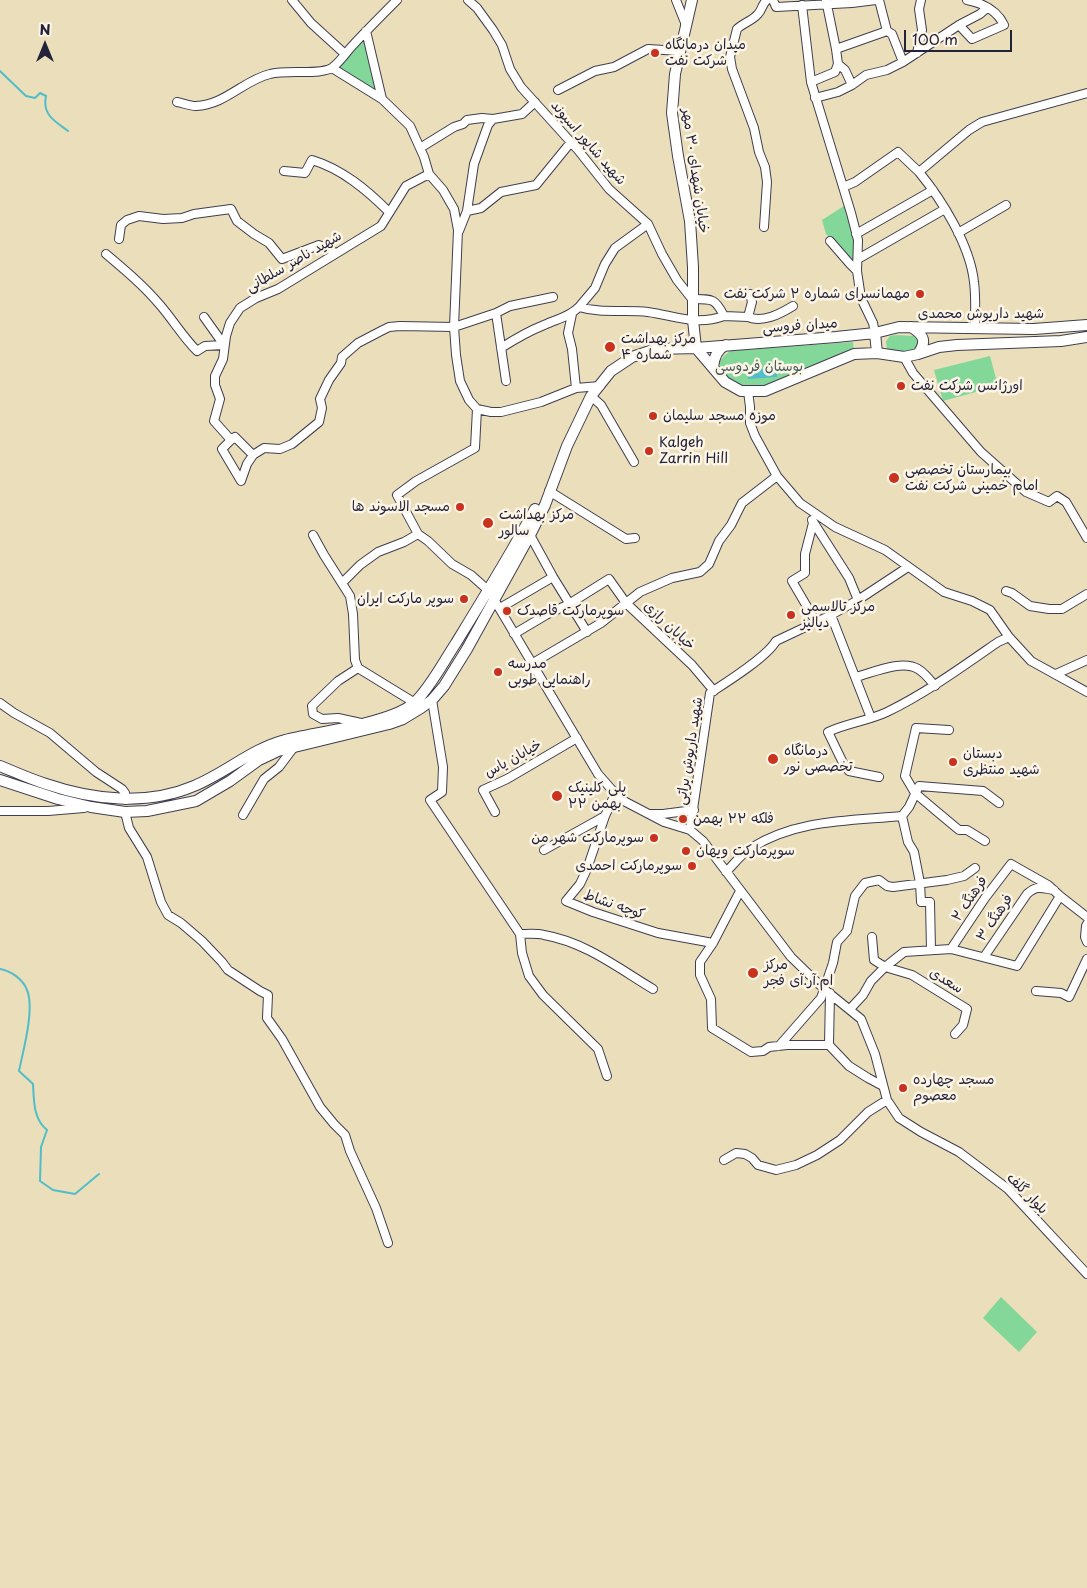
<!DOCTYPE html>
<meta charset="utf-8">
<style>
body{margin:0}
#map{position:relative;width:1087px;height:1588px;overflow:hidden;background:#ebdfbb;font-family:"Playpen Sans",sans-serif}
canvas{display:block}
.north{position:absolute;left:20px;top:20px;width:50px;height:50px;-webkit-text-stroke:4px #fcf5e5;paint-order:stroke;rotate:0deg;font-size:14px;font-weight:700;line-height:20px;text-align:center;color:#22223b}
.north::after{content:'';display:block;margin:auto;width:18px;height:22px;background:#22223b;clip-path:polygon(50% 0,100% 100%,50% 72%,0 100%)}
.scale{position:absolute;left:904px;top:30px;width:108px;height:22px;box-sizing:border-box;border:2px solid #22223b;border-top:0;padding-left:6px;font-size:15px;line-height:18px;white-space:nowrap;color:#22223b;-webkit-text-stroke:4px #fcf5e5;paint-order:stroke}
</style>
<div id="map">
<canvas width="1087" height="1588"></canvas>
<div class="north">N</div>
<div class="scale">100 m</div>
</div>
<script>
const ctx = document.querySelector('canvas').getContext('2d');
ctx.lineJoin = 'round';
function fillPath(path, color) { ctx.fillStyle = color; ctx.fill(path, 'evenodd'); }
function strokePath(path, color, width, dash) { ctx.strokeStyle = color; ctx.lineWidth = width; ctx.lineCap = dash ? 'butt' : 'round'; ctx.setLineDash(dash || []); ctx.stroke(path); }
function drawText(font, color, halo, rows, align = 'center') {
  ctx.font = font + ' "Playpen Sans","Playpen Sans Arabic",sans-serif'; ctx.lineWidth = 5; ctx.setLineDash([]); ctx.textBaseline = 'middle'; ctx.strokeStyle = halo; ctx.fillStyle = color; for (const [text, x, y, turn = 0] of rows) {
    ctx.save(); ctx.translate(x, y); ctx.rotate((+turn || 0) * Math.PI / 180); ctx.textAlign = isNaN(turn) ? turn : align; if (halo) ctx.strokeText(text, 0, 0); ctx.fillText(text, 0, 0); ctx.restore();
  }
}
const green = new Path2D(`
 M363,38L378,93L338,67Z
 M847,204L855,240V265L826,234L822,220Z
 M896,335L914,336L919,341V346L914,352H890L887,349L886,341L890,336Z
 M853,342L854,350L764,386H742L728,380L720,369V361L724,356L730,351Z
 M990,356L998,386L943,401L934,370Z
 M1001,1297L1037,1332L1019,1352L983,1318Z`);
const water = new Path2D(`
 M777,368V377L748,379V370Z`);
const stream = new Path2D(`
 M0,71L26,96L35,98L40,93L46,96C42,115 55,121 68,131
 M0,969C11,971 23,979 27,990C35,1009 23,1051 19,1071L33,1084C34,1100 33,1119 47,1130L41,1147L40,1181L53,1190L75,1194L99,1174`);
const minor = new Path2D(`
 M292,0L311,23L345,54
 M468,0L477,8L493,30L502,45L510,69L521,87L578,150L609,189L648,224L662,254L677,280L692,299C712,299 715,298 724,316L748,317
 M676,0L686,25
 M773,0L776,7L852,3L876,0
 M826,0L836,49
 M879,0L887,31L892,34L903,62
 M967,0C982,3 997,10 1004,25L972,39L959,25L980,14L987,8
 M802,5L811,82L851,213L858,240L857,271L861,298L873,323L875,333
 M366,31L382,99
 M917,53L922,30L919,9L921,0
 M332,68L382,99L410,126L424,157L429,174L443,190L454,209L458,230L454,327L456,355L460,381L469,400L477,409L491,412H501L541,402L576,388L600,386
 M811,82L835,72L838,64
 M852,85L845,70L838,64L836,49L887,31
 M558,90L595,71L614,67L648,49L680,51
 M815,98L838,92L852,85L866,75L887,70L903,62L959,25
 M177,102C183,103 190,106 196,106C225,105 244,80 270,74C287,69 322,76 333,67C341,61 347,51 354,44C368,29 383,14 397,0
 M420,148L454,127L463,124L467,120L482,118L493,119
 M284,171L305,173L312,160C342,169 367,190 389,212
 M919,172C942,200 970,245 974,282C976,297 975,313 975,329
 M429,174L406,186L381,226L278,289L256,298L240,308L230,323L226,336L223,359L215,376V385L220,399L214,421L231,440L235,437L253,455L264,448L280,449L292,444L319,422L322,408L320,399L329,380L341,363L342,357L358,343L381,331L389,327L400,326L454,327L496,313L510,306L553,297
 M843,187L855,182L898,152L919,172L969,130L982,122L1087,93
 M467,211L481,208L501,192L536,185L571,142
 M764,227L767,182L765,167L759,152L754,128L732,69L730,57L737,29C743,23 752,21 758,14C762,10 762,4 767,0
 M459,231L467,211L474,164L488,125L493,119L522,114L535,102
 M958,233L1006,205
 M856,234L933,190
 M119,239L121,225L127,220L139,216L163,219L182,218L194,214L231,209L237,221L254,234L269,243L282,259L319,245L336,253
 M830,241L850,264L857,271
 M106,254C125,270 144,286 160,305C173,320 183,337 197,351L205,346L224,345L204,317
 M858,259L945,209
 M750,294L752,302L748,317C763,323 780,314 793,306
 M579,307L595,288L605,264L615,248L648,224
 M496,313L506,381
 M572,314L568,333L572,349L576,388
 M501,348C515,339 529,331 544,325C557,319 569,317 579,307C602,314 625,309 648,312C676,316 696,326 724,316
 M904,357L913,373L981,452L1026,492L1049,502L1057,496L1066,502L1087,538
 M748,391L750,407V423L755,436L777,476L800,503L835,527L885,550L944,592L972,601L990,610L1009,637L1031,661L1087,692
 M591,396L601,405L634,462
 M477,409L475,448L416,481L397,495L418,534L428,541L452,564L471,575L489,591L598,774L620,799L664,822L690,830L703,841L791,957L824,989L861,1019L875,1054L887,1100L899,1118L921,1132L959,1152L1008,1189L1087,1274
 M231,440L222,449L241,481L247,464L253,455
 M549,491L626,539L635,538
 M812,520L813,523L805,554V573L792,581L816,622
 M812,520L849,578L858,600
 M313,535L324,555L350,596L353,614L355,660L358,668L415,703
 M530,535L553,577L587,632
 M342,583L360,565L378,552L404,542L418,534
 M1006,591L1012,593L1030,606L1049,609H1062L1087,594
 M500,608L553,577
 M831,615L871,718
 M514,634L546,615L569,604L609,579L626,603L692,665L714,691
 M533,663L601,623L640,592L672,578L700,572L709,564L719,541L731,525L742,503L777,476
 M358,668L338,681L312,706L313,714L322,719L338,718L361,723
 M1056,674L1087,660
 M856,677C872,673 902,659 918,669C925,673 930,680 935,686
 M432,700L443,767L442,792L430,800L520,934L522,953L529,976L543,995L598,1049L607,1076
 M0,703L14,713L50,733L96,772L122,789L125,793L126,800
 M949,730L916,728L905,776L915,793L935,810L959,830H967L985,841
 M879,777L849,771L844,765L828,732C847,723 868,721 887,712C926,693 962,667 998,642L1009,637
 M615,794L605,816L587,869L580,884L566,901L593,912L658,933L713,943
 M0,811H48L84,808
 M125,812L129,828L147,857L161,902L168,915L181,923L202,941L222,962L228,970L260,991L268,995L267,1018L282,1039L320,1107L334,1124L345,1135L350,1151L376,1208L388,1243
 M495,812L483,790L507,779L577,738
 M649,814H663L694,810
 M243,815L264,779L279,767L294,747
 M902,816L908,842L914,852L920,883L921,902H930L931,950
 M690,830L710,693C727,682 767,657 776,641L831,615L858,600L908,567
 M544,850L605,816
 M726,872C734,864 742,853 751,848C797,819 850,821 902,816L909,807L919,786L983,791L999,803
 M740,891L713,943L700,962V975L711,999L712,1028L751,1052L763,1051L769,1047L787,1045H829
 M1087,924L1086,926L1085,937L1087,942
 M520,934C528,934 537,933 544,935C585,942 618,968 653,989
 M872,937L874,960L885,967L912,975L967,1009L963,1025L955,1034
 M951,949L985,898L1011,864L1048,885L1060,896L1087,917
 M984,957L1027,894C1037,885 1041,888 1054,890
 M1036,991L1061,993L1069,997L1087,959
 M830,993L829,1045L849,1066L868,1078L883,1086
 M850,1009L863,995L871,981L885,967L904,952L951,949L1017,966L1060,896
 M779,1046L821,998L833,963L837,942L847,931L855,896L865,883L879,880L887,886L893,887L947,880L964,876L975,868
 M724,1160L736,1153L745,1154L752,1158L758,1165L776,1170L796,1165L817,1155L840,1140L868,1112L887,1100`);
const major = new Path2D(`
 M692,0L675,74L672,113L678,156L690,221L693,267V320L696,348
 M911,327C924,335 927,341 918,354
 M875,333L877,353
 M696,348L725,382L741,391H765L854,354L877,353L904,357L918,354L939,347L957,345L1061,341L1087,337
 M713,367C714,358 717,349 726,345
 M0,766C15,772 30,779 46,784C93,800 147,806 194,786C226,773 251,749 285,740C316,732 394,723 415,702C430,688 444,661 456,643C483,599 510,555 535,509
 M0,780L58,799L91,807L125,812L147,811L196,801L230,781L259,760L278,751L389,724L403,719L421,708L432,700L444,686L467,649L530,535L545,505L567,446L591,396L611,371L632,357L656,349L696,348L836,337L875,333L899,327L1034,329L1087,325`);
const markers = [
 [655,53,5,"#c8321e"],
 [920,294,5,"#c8321e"],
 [610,347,6,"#c8321e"],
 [901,386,5,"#c8321e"],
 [653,416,5,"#c8321e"],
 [649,451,5,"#c8321e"],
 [894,478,6,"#c8321e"],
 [460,507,5,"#c8321e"],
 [488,523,6,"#c8321e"],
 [464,599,5,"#c8321e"],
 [507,611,5,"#c8321e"],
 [791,615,5,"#c8321e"],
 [498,672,5,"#c8321e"],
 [773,759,6,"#c8321e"],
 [953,762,5,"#c8321e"],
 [557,796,6,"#c8321e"],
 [683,819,5,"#c8321e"],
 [654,838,5,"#c8321e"],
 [686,851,5,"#c8321e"],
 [692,866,5,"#c8321e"],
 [753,973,6,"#c8321e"],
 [903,1088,5,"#c8321e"]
];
const poiNames = [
 ["میدان درمانگاه",665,45],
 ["شرکت نفت",665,61],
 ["مهمانسرای شماره ۲ شرکت نفت",910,294,"right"],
 ["مرکز بهداشت",621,339],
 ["شماره ۴",621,355],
 ["اورژانس شرکت نفت",911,386],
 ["موزه مسجد سلیمان",663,416],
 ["Kalgeh",659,443],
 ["Zarrin Hill",659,459],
 ["بیمارستان تخصصی",905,470],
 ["امام خمینی شرکت نفت",905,486],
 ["مسجد الاسوند ها",450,507,"right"],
 ["مرکز بهداشت",499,515],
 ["سالور",499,531],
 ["سوپر مارکت ایران",454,599,"right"],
 ["مرکز تالاسمی",801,607],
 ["دیالیز",801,623],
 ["سوپرمارکت قاصدک",517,611],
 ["مدرسه",508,664],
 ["راهنمایی طوبی",508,680],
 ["درمانگاه",784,751],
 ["تخصصی نور",784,767],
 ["دبستان",963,754],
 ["شهید منتظری",963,770],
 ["پلی کلینیک",568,788],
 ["۲۲ بهمن",568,804],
 ["فلکه ۲۲ بهمن",693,819],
 ["سوپرمارکت شهر من",644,838,"right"],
 ["سوپرمارکت ویهان",696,851],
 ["سوپرمارکت احمدی",682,866,"right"],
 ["مرکز",764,965],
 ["ام.آر.آی فجر",764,981],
 ["مسجد چهارده",913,1080],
 ["معصوم",913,1096]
];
const streetNames = [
 ["شهید شاپور اسیوند",588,143,49],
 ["خیابان شهدای ۳۰ مهر",695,171,82],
 ["شهید ناصر سلطانی",294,262,-30],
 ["شهید داریوش محمدی",981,314],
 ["میدان فروسی",800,326,-4],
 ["خیابان رازی",669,626,43],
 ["شهید داریوش براتی",690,751,-81],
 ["خیابان یاس",513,759,-29],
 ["فرهنگ ۲",970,899,-56],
 ["کوچه نشاط",614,905,19],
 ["فرهنگ ۳",995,918,-56],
 ["سعدی",946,981,31],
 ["بلوار گلف",1027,1194,45]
];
const parkNames = [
 ["بوستان فردوسی",759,367]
];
fillPath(green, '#83d799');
fillPath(water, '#50bdc9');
strokePath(stream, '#50bdc9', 2);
strokePath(minor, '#403e4e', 10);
strokePath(major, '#403e4e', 12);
strokePath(minor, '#fff', 8);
strokePath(major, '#fff', 10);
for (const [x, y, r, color] of markers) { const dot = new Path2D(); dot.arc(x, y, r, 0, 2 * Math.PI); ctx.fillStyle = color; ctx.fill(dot); strokePath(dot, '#fcf5e5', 2); }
drawText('14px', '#22223b', '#fcf5e5', poiNames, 'left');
drawText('14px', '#22223b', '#fcf5e5', streetNames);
drawText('14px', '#3f5857', '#fcf5e5', parkNames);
</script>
